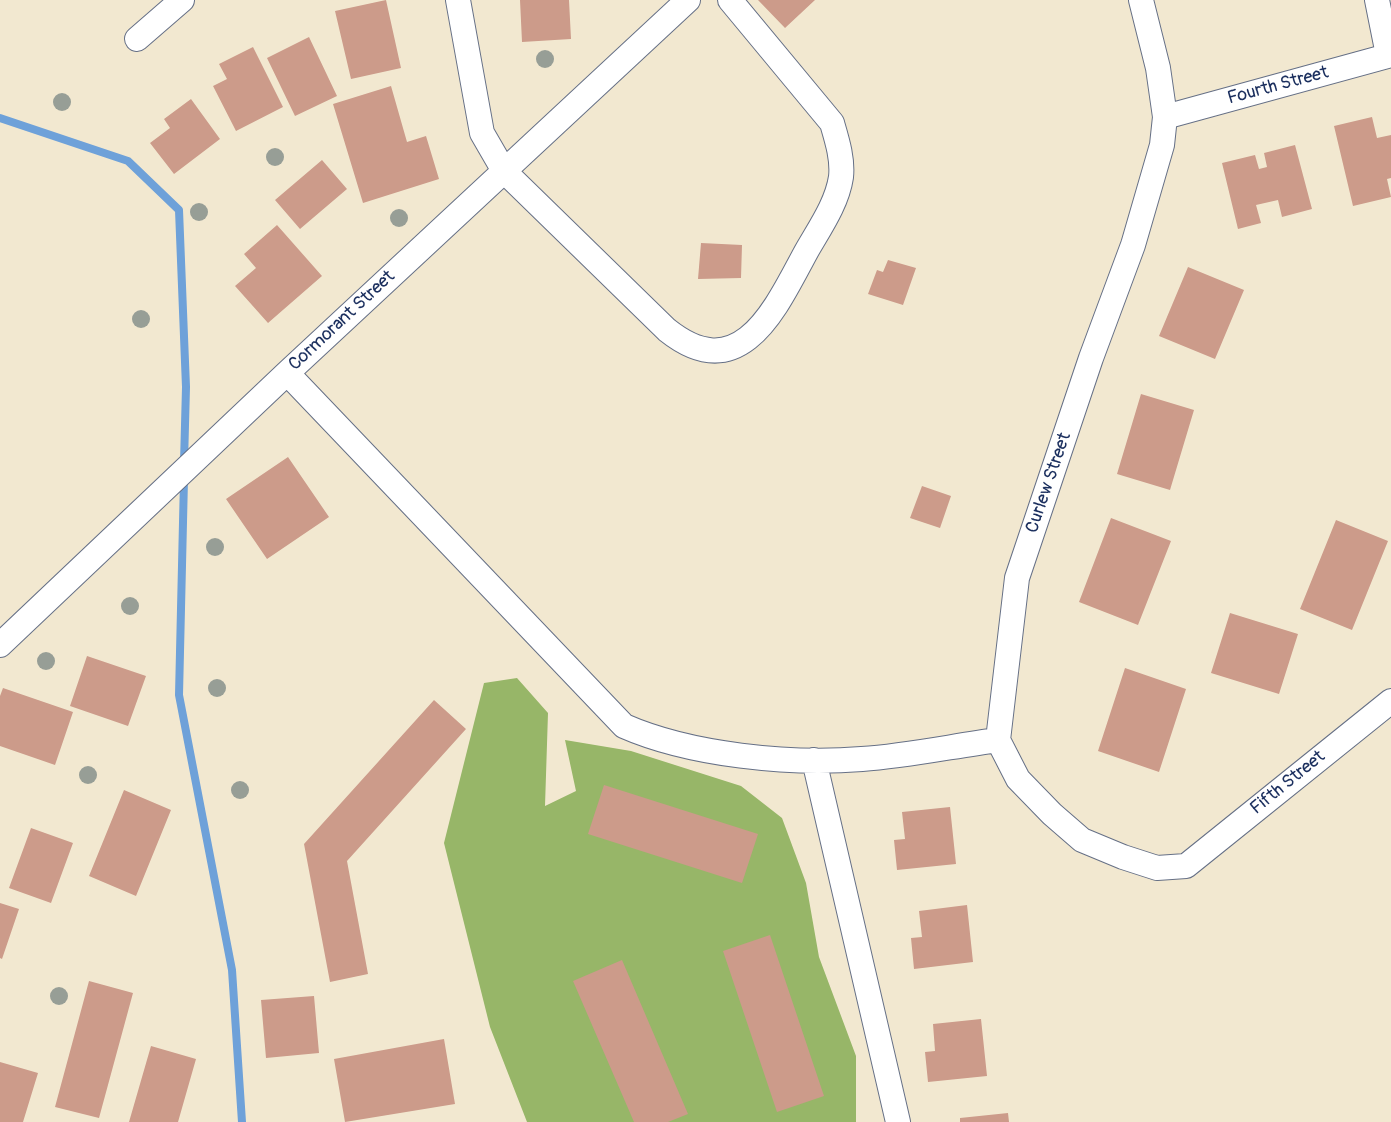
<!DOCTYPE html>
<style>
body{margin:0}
canvas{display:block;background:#f2e8d0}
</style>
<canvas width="1391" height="1122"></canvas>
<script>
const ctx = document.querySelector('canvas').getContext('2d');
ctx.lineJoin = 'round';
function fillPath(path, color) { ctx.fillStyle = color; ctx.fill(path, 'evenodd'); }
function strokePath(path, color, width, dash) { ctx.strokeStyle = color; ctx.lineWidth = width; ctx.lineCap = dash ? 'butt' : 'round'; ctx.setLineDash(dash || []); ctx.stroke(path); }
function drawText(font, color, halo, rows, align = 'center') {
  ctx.font = font + ' Pangolin,sans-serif'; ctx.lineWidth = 4.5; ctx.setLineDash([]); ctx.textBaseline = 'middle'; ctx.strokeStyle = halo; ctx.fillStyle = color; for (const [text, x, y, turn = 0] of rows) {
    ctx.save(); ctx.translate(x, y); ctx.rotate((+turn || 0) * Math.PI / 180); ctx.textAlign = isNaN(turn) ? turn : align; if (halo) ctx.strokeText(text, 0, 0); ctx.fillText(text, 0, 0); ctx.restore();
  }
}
const forest = new Path2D(`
 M517,678L548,713L545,806L576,791L565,740L631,751L741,786L782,818L806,883L819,957L856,1056V1122H527L490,1027L444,843L484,683Z`);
const stream = new Path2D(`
 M0,118L128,161L179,210L186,387L184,463
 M184,479L179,695L232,970L242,1122`);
const building = new Path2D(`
 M386,0L401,68L351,79L335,11Z
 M520,0H569L571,39L522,42Z
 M758,0H815L785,28Z
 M309,37L337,96L295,116L267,58Z
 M253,47L283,107L236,131L213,86L227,79L219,64Z
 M391,86L407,142L426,136L439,179L363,203L333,104Z
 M191,99L220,139L174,174L150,143L170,128L164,119Z
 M1372,117L1377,138L1391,135V178L1387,179L1391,197L1353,206L1334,126Z
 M1295,145L1312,209L1282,217L1278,200L1256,205L1261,223L1238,229L1222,163L1255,155L1259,169L1267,167L1264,153Z
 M322,160L347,189L300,229L275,200Z
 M277,225L322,276L268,323L235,286L256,268L244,254Z
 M701,243L742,245L741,278L698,279Z
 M888,260L916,268L903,305L868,294L877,270L883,272Z
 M1188,267L1244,290L1215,359L1159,336Z
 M1141,394L1194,410L1170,490L1117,474Z
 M288,457L329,517L267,559L226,499Z
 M922,486L951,496L940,528L910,518Z
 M1111,518L1171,541L1138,625L1079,602Z
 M1336,520L1388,541L1352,630L1300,609Z
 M1230,613L1298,634L1279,694L1211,673Z
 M87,656L146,676L128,726L70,706Z
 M1125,668L1186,689L1159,772L1098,751Z
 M3,688L73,712L55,765L0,746V696Z
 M434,700L466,729L347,861L368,974L330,982L304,844Z
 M604,785L758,834L742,883L588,834Z
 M124,790L171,810L136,896L89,876Z
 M950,807L956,864L897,870L894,840L905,839L902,812Z
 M31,828L73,843L51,903L9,888Z
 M0,903L19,909L2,959L0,958Z
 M967,905L973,962L914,969L911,938L922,937L919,911Z
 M770,935L824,1096L777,1112L723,951Z
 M622,960L688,1114L668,1122H634L573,981Z
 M89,981L133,993L99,1118L55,1107Z
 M314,996L319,1053L266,1058L261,1000Z
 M981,1019L987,1076L928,1082L925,1052L935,1051L933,1024Z
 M444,1039L455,1104L345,1122L334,1059Z
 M151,1046L196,1059L178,1122H129Z
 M0,1062L38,1073L23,1122H0Z
 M1008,1113L1009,1122H960V1118Z`);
const street = new Path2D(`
 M458,0L482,133L504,171L667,330C741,389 776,307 806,252C819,229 837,204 841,177C843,159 837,140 832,123L730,0
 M1141,0L1158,68L1165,117L1162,145L1133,245L1091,358L1017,578L998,740L1018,779L1052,814L1082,840L1123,857L1157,868L1186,866L1391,701
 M1377,0L1388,55
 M137,39L182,0
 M1165,117L1391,55
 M287,373L624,726C690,755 790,765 862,759C907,756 953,746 998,740
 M0,645L287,373L688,0
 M814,760L898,1122`);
const trees = [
 [545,59],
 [62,102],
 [275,157],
 [199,212],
 [399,218],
 [141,319],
 [215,547],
 [130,606],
 [46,661],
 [217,688],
 [88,775],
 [240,790],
 [59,996]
];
const streetNames = [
 ["Fourth Street",1278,86,-15],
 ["Cormorant Street",342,321,-43],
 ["Curlew Street",1049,483,-71],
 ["Fifth Street",1288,783,-39]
];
fillPath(forest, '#97b668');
strokePath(stream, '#6ea1d9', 8);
fillPath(building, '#cc9b8a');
strokePath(street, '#667086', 26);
strokePath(street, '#fff', 24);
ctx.fillStyle = '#979e96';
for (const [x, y] of trees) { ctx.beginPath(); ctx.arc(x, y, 9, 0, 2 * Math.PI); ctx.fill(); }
drawText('18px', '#1b2f5e', '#fff', streetNames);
</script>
